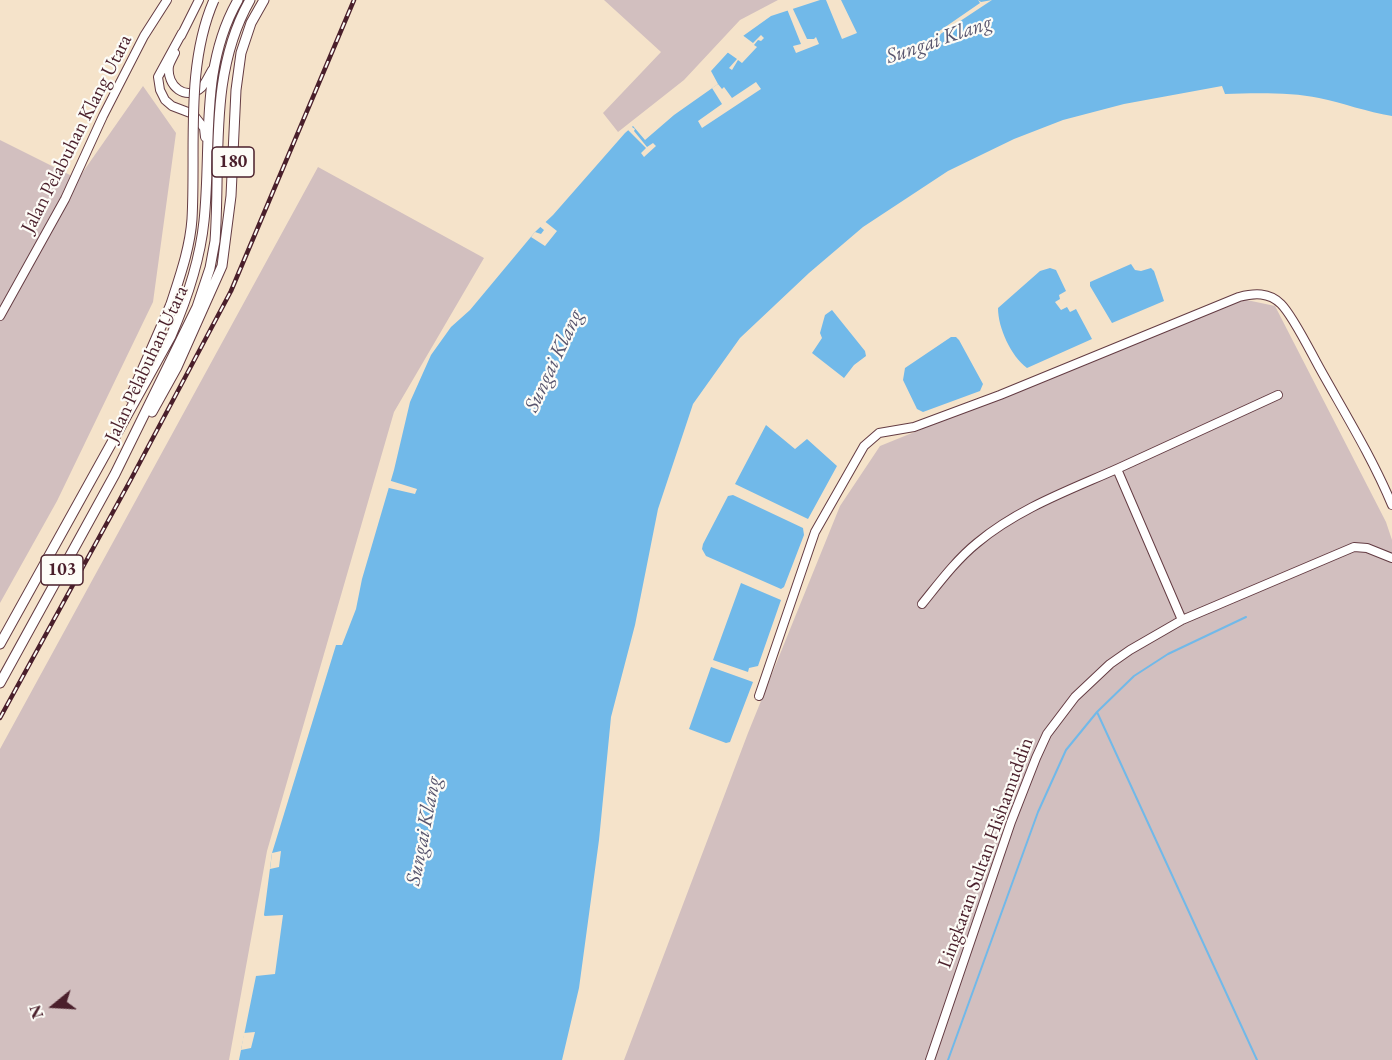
<!DOCTYPE html>
<style>
body{margin:0}
#map{position:relative;width:1392px;height:1060px;overflow:hidden;background:#f5e3ca;font-family:"EB Garamond",serif}
canvas{display:block}
.north{position:absolute;left:24px;top:976px;width:60px;height:60px;-webkit-text-stroke:4px #fdfcf7;paint-order:stroke;rotate:252deg;font-size:16px;font-weight:700;line-height:24px;text-align:center;color:#4a1f2b}
.north::after{content:'';display:block;margin:auto;width:21px;height:27px;background:#4a1f2b;clip-path:polygon(50% 0,100% 100%,50% 72%,0 100%)}
</style>
<div id="map">
<canvas width="1392" height="1060"></canvas>
<div class="north">N</div>
</div>
<script>
const ctx = document.querySelector('canvas').getContext('2d');
ctx.lineJoin = 'round';
function fillPath(path, color) { ctx.fillStyle = color; ctx.fill(path, 'evenodd'); }
function strokePath(path, color, width, dash) { ctx.strokeStyle = color; ctx.lineWidth = width; ctx.lineCap = dash ? 'butt' : 'round'; ctx.setLineDash(dash || []); ctx.stroke(path); }
function drawText(font, color, halo, rows, align = 'center') {
  ctx.font = font + ' "EB Garamond",serif'; ctx.lineWidth = 4.5; ctx.setLineDash([]); ctx.textBaseline = 'middle'; ctx.strokeStyle = halo; ctx.fillStyle = color; for (const [text, x, y, turn = 0] of rows) {
    ctx.save(); ctx.translate(x, y); ctx.rotate((+turn || 0) * Math.PI / 180); ctx.textAlign = isNaN(turn) ? turn : align; if (halo) ctx.strokeText(text, 0, 0); ctx.fillText(text, 0, 0); ctx.restore();
  }
}
const industrial = new Path2D(`
 M604,0H778L740,20L684,80L618,132L603,113L661,52Z
 M143,86L176,133L153,302L57,501L0,603V140L78,179Z
 M318,167L484,258L394,412L267,851L229,1060H0V749Z
 M1242,299L1275,306L1386,522L1392,540V1060H624L748,733L840,506L880,446Z`);
const water = new Path2D(`
 M820,0H1392V116C1367,112 1343,103 1319,98C1291,92 1253,93 1225,94L1222,86L1124,104L1063,120L1014,139L948,171L863,227L809,273L740,338L693,404L658,509L635,625L611,717L599,840L579,988L562,1060H239L256,976L272,853L336,645H342L356,609L362,579L394,470L410,402L431,355L451,327L470,310L535,232L553,215L625,133L633,126L645,140L674,115L718,84L711,71L743,36L771,16Z
 M1131,264L1135,270L1141,271L1151,268L1154,271L1164,301L1112,323L1090,286V282Z
 M1050,268L1056,270L1066,291L1059,295L1060,299L1055,302L1061,310L1067,307L1070,312L1076,309L1092,339L1027,368C1011,356 998,328 998,308L1040,271Z
 M832,310L865,351L866,356L854,365L844,378L812,353L822,338L820,333L825,315Z
 M951,337H956L959,340L983,384L980,391L923,412L917,409L903,380L905,368Z
 M766,425L795,449L807,439L837,466L808,519L735,484Z
 M733,495L803,528L804,535L784,587L781,589L706,556L702,549L703,544L728,496Z
 M741,583L781,600L758,666L749,668L748,672L713,660Z
 M711,667L753,682L730,742L726,743L689,729Z`);
const pier = new Path2D(`
 M826,0H841L857,33L842,39Z
 M978,0L981,2L992,0L936,37L935,34L980,3Z
 M792,7L807,39H814L816,37L819,44L796,53L793,46L801,44L787,9Z
 M741,34L753,43L761,35L764,38L761,41L758,40L754,45L757,47L742,63L738,60L732,70L729,68L737,59L727,52Z
 M756,82L761,89L702,128L698,121L722,104L712,88L718,84L722,89L724,87L732,98Z
 M629,125L635,129L634,131L647,147L653,143L656,146L644,157L641,153L646,148L628,130Z
 M543,220L557,231L545,246L531,237L535,232L541,234L544,230L538,225Z
 M388,480L417,489L415,494L389,488L386,486Z
 M281,851L279,867L270,869L272,853Z
 M262,914L265,916L283,915L275,974L256,976L254,973Z
 M255,1032L251,1048L241,1050L244,1033Z`);
const stream = new Path2D(`
 M1097,712L1257,1060
 M948,1060L1038,812L1066,750L1097,712L1134,676L1168,654L1246,617`);
const minor = new Path2D(`
 M182,33L158,77L160,90L165,100L172,106L193,114L204,128L205,137
 M181,36L199,0
 M175,53C173,57 170,62 169,66C166,86 186,102 202,87C206,82 209,75 212,70
 M0,316L65,199L103,116L144,36L167,0
 M1117,469L1182,620
 M922,604C939,583 956,560 977,543C1019,508 1070,490 1119,468C1172,444 1225,419 1278,395
 M759,696L815,532L864,446L879,433L914,427L1000,395L1239,297C1254,293 1269,292 1281,304C1293,316 1310,351 1319,367C1344,412 1372,457 1392,505
 M930,1060L1011,822L1036,758L1047,734L1075,697L1110,664L1130,650L1182,620L1354,547L1367,548L1392,558`);
const major = new Path2D(`
 M130,398L171,304
 M152,412L177,367L222,266L231,196L236,90L241,53L251,23L264,0
 M0,644L171,336C187,299 200,261 204,221C212,146 199,68 238,0
 M0,683L115,474L197,307L210,268L215,241C221,159 208,74 250,0`);
const rail = new Path2D(`
 M0,718L130,481L231,291L354,0`);
const majorBridge = new Path2D(`
 M171,304C180,276 190,248 192,219C196,148 185,66 214,0`);
const shields = [
 [233,162,42],
 [62,570,42]
];
const shieldNames = [
 ["180",233,162],
 ["103",62,570]
];
const streetNames = [
 ["Jalan Pelabuhan Klang Utara",77,134,-63],
 ["Jalan Pelabuhan Utara",147,364,-65],
 ["Lingkaran Sultan Hishamuddin",986,853,-70]
];
const waterNames = [
 ["Sungai Klang",939,40,-19],
 ["Sungai Klang",554,361,-65],
 ["Sungai Klang",424,831,-79]
];
fillPath(industrial, '#d2bfbf');
fillPath(water, '#71b9e9');
fillPath(pier, '#f5e3ca');
strokePath(stream, '#71b9e9', 2);
strokePath(minor, '#643c43', 10);
strokePath(major, '#643c43', 11);
strokePath(minor, '#fff', 8);
strokePath(major, '#fff', 9);
strokePath(rail, '#4a1f2b', 4.5);
strokePath(rail, '#fdfcf7', 2, [7]);
strokePath(majorBridge, '#643c43', 11, []);
strokePath(majorBridge, '#fff', 9);
for (const [x, y, w] of shields) { const box = new Path2D(); box.roundRect(x - w / 2, y - 15, w, 30, 4.5); ctx.fillStyle = '#fdfcf7'; ctx.fill(box); strokePath(box, '#4a1f2b', 1.5); }
drawText('bold 18px', '#4a1f2b', null, shieldNames);
drawText('20px', '#4a1f2b', '#fdfcf7', streetNames);
drawText('italic 21px', '#58556e', '#fdfcf7', waterNames);
</script>
